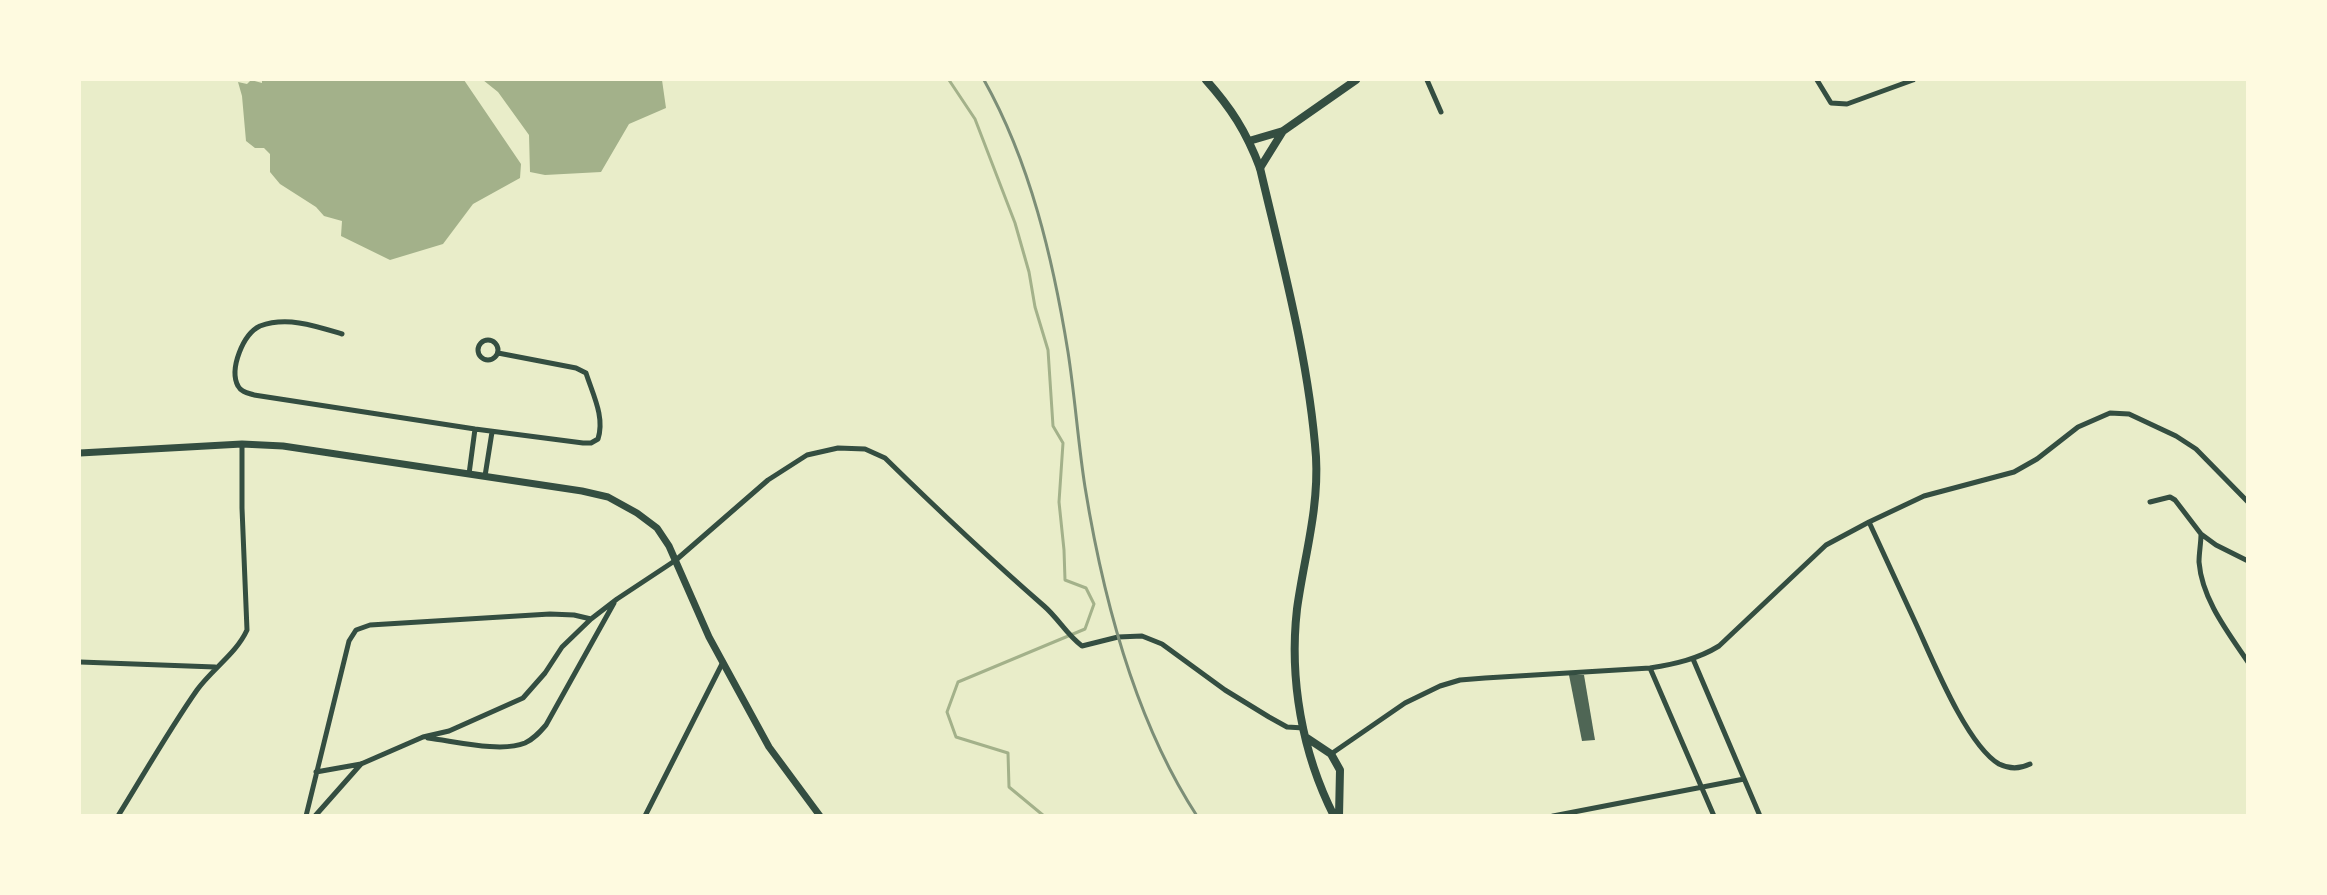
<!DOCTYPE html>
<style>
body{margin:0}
#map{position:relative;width:2327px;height:895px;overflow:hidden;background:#e9edc9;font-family:"Playfair Display",serif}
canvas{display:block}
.frame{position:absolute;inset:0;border:81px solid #fefae0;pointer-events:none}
</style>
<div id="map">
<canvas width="2327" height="895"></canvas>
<div class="frame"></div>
</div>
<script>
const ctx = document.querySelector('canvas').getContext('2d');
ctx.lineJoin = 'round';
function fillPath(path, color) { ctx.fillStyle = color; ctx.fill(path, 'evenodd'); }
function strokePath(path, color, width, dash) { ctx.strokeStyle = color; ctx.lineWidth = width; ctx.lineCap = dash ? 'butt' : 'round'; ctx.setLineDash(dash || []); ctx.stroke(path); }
const water = new Path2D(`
 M251,80L262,83V80H464L521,164L520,178L473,204L443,244L390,260L341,236L342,221L324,216L316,207L280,184L270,172V154L264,148H255L246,141L242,96L238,82L247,84Z
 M483,80H662L666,108L629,124L601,172L545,175L530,172L529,135L498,92Z`);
const stream = new Path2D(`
 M949,80L975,119L1015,223L1029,272L1035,307L1048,350L1053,426L1063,443L1059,502L1064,550L1065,580L1086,588L1094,604L1085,629L958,682L947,712L956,737L1008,753L1009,787L1044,816`);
const building = new Path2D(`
 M1569,675H1584L1595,740L1582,741Z`);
const minor = new Path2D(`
 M1427,80L1441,112
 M1817,80L1831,103L1847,104L1913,80
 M342,334C316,326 287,316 260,326C243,334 229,369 238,386C241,392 248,393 254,395L475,429L583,443H591L598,439C605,417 593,395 586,373L576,368L498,353
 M478 350a10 10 0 1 1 20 0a10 10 0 1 1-20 0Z
 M469,474L475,429
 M485,476L492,432
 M2150,502L2170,497L2175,500L2201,534L2216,545L2248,561
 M1869,522C1885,557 1901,592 1917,626C1933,661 1967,745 1999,764C2009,769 2020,769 2030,764
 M2201,534C2201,543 2199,553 2199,562C2202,599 2227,631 2248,662
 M1693,659L1760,816
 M80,662L215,667
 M1650,668L1714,816
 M428,738C454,741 501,753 525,743C534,739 540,732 546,725L614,603
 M1331,754L1405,703L1440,686L1460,680L1485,678L1650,668C1675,664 1698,659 1719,646L1826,545L1869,522L1924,496L2014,472L2037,459L2078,427L2110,413L2129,414L2176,436L2196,449L2248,502
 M316,772L361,764L423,737L449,731L523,698L545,673L562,647L591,619L617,599L676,560L768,480L807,455L838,448L865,449L885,458C937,509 989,558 1044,606C1058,618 1067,635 1082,646L1118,637L1142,636L1162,644L1225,690L1269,717L1287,727L1304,728
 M118,816C144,774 169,730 197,690C212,669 236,654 247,630L242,508V444
 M306,816L349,641L356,630L370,625L550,614L574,615L591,619
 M315,816L361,764
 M645,816L723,662
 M1553,816L1744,779`);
const tertiary = new Path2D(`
 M80,453L242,444L283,446L582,491L608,497L637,513L657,528L669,546L709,637L769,747L820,816`);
const secondary = new Path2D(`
 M1249,141L1283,131L1356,80
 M1260,168L1283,131`);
const primary = new Path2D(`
 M1206,80C1231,108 1246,131 1260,168C1282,262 1309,360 1316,457C1319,509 1304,558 1297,609C1289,679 1302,753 1334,816
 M1307,738L1331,754L1340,770L1339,816`);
const rail = new Path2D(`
 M984,80C1030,162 1053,259 1068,352C1075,397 1078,442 1085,487C1103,598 1135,721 1197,816`);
fillPath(water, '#a3b18a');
strokePath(stream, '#a3b18a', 3);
fillPath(building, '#4f6655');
strokePath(minor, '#344e41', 5);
strokePath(tertiary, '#344e41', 7);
strokePath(secondary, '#344e41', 8);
strokePath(primary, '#344e41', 8);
strokePath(rail, '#7c8e77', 3);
</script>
